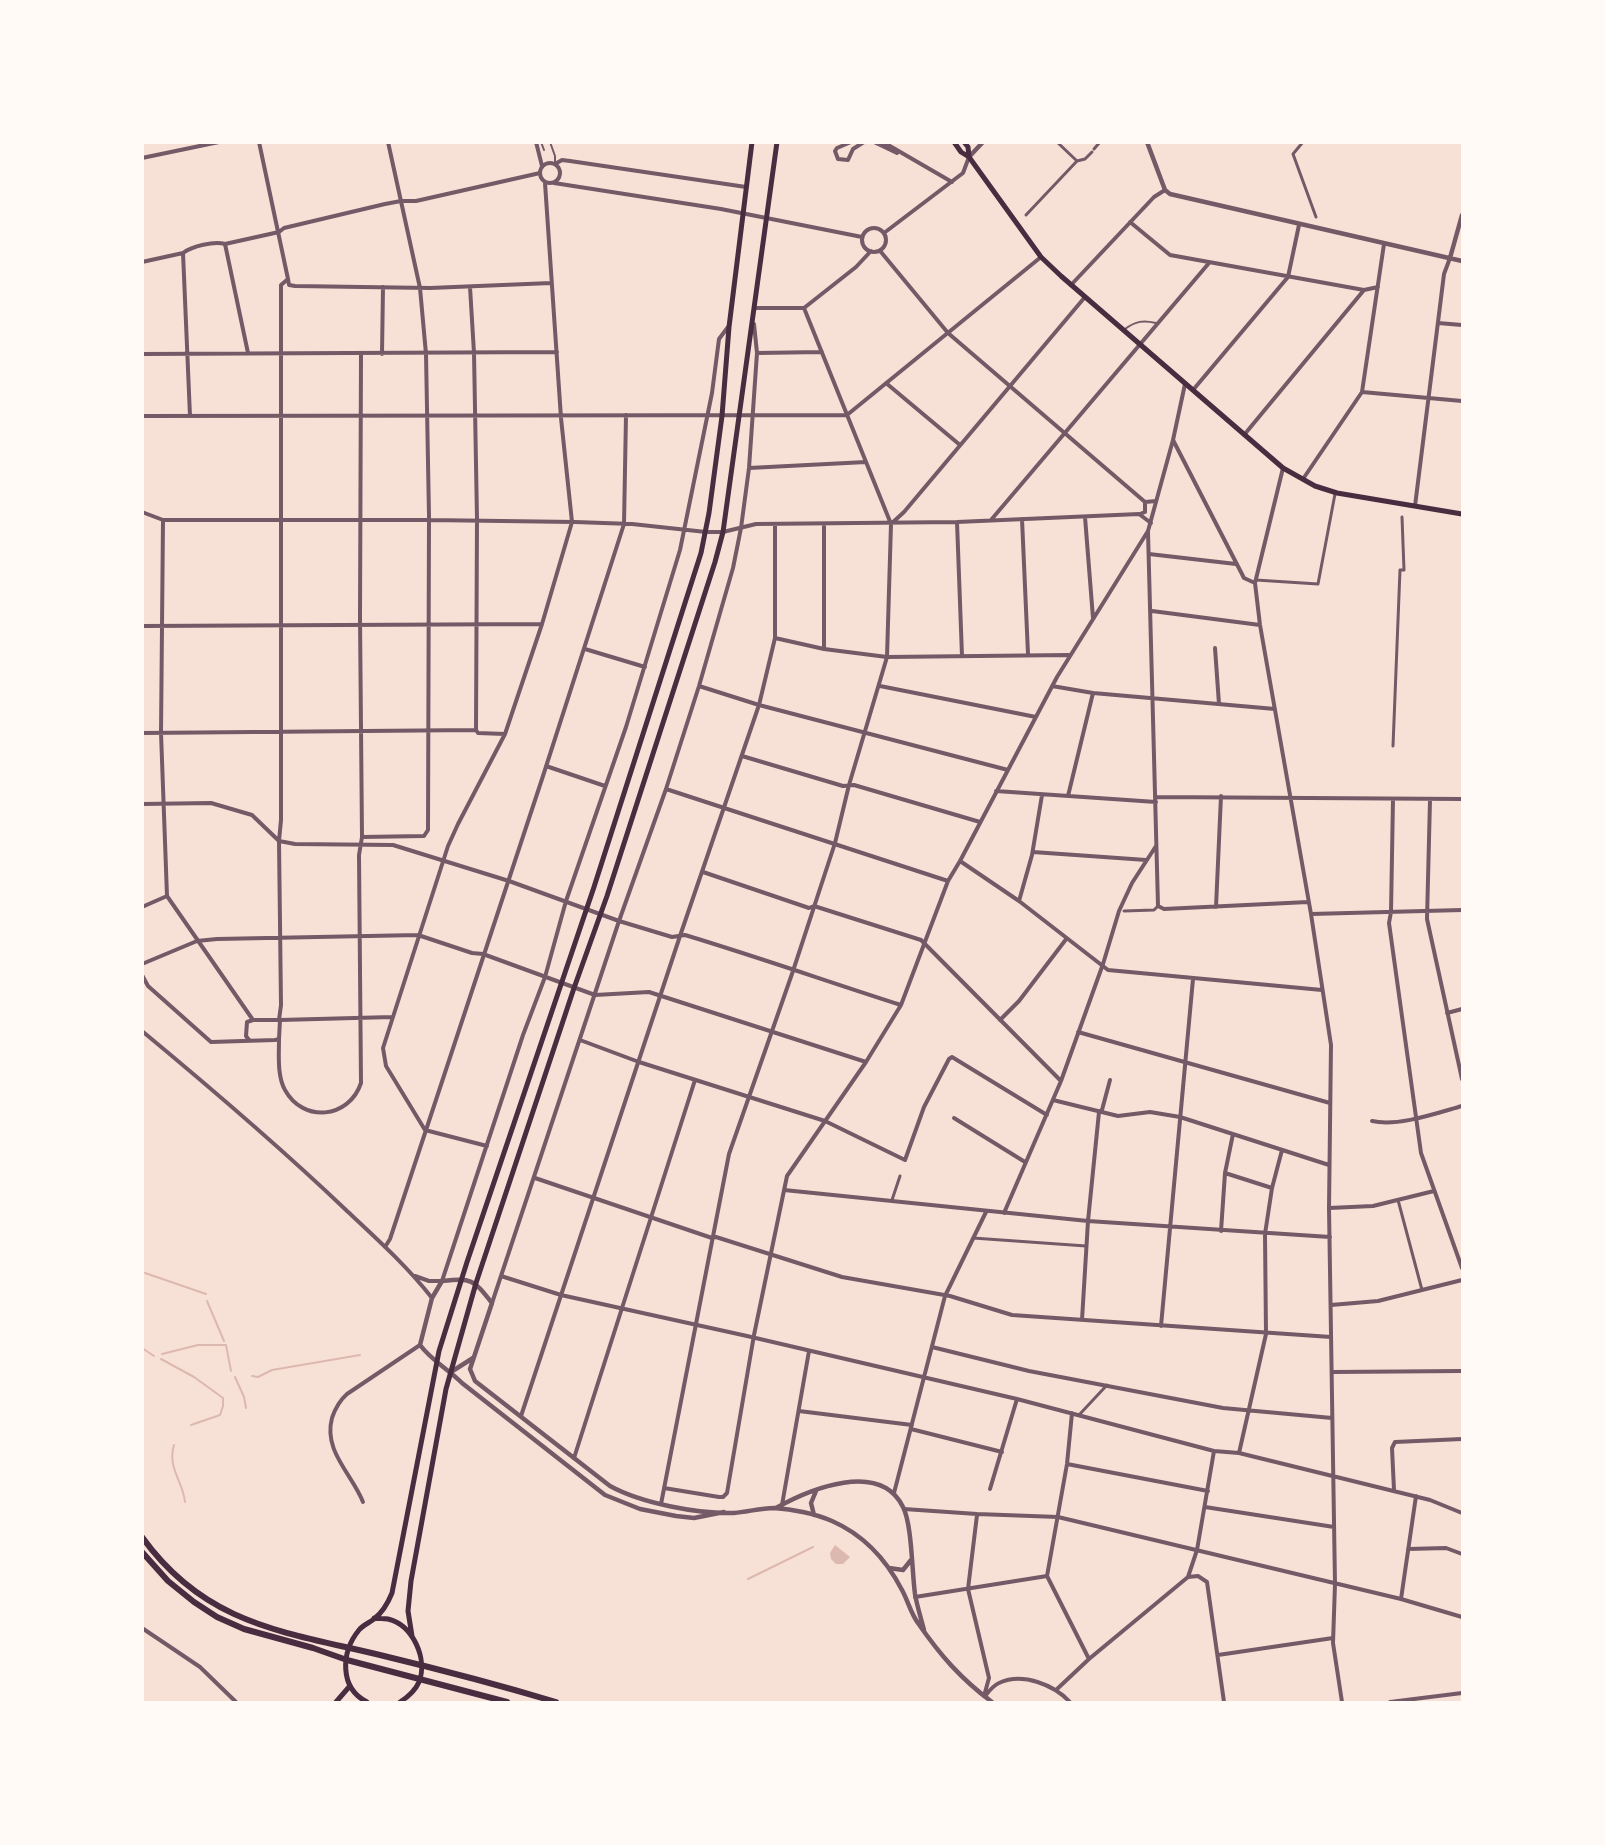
<!DOCTYPE html>
<style>
body{margin:0}
#map{position:relative;width:1605px;height:1845px;overflow:hidden;background:#f7e1d7;font-family:"PT Sans Narrow",sans-serif}
canvas{display:block}
.frame{position:absolute;inset:0;border:144px solid #fffaf5;pointer-events:none}
</style>
<div id="map">
<canvas width="1605" height="1845"></canvas>
<div class="frame"></div>
</div>
<script>
const ctx = document.querySelector('canvas').getContext('2d');
ctx.lineJoin = 'round';
function fillPath(path, color) { ctx.fillStyle = color; ctx.fill(path, 'evenodd'); }
function strokePath(path, color, width, dash) { ctx.strokeStyle = color; ctx.lineWidth = width; ctx.lineCap = dash ? 'butt' : 'round'; ctx.setLineDash(dash || []); ctx.stroke(path); }
const water = new Path2D(`
 M835,1545L850,1557L843,1564H836L831,1559L830,1553Z`);
const stream = new Path2D(`
 M145,1273L206,1294
 M207,1301L224,1341
 M142,1348L154,1356
 M162,1354L198,1345H226L231,1371
 M161,1359L194,1377L223,1398V1406L220,1415L191,1425
 M252,1376L258,1377L272,1370L360,1355
 M235,1377L244,1397L246,1408
 M174,1445C167,1468 183,1481 185,1502
 M748,1579L813,1547`);
const service = new Path2D(`
 M541,142L544,150
 M550,142L555,156V163
 M1125,329C1136,321 1143,320 1156,323`);
const pedestrian = new Path2D(`
 M1057,142L1077,161L1085,159L1092,152
 M1303,142L1293,154L1316,217
 M1094,149L1100,142
 M1026,215L1077,161
 M1256,580L1318,584L1335,494
 M1393,746L1400,570H1404L1402,517
 M1124,911L1154,910L1158,906
 M892,1200L900,1176
 M1398,1200L1422,1290
 M973,1238L1086,1246
 M1079,1415L1107,1385`);
const minor = new Path2D(`
 M259,142L288,279L281,285V820L279,841L281,1005L279,1020
 M536,142L542,166
 M851,142L837,148L835,151L838,159L848,160L853,149L864,142
 M874,142L897,153
 M883,142L952,182
 M142,158L219,142
 M540 173a10 10 0 1 1 20 0a10 10 0 1 1-20 0Z
 M555,164L562,160L570,161L746,187
 M554,183L721,209L862,237
 M1130,222L1170,255L1364,290
 M862 240a12 12 0 1 1 24 0a12 12 0 1 1-24 0Z
 M884,233L963,173L969,157
 M225,244L248,353
 M881,252L948,333L1145,502L1156,501
 M183,253L190,416
 M142,262L183,253C192,246 214,241 225,244L279,232L284,228L385,204L401,201H416L540,173
 M288,279L289,285L295,286L430,288L551,283
 M1071,285L1154,197L1165,190
 M470,287L474,353L477,519L476,730
 M755,308H804L856,267L871,251
 M1438,323L1462,325
 M757,353L822,352
 M142,354L557,352
 M382,354L383,287
 M886,383L960,445
 M1193,390L1288,277L1299,225
 M1362,392L1462,401
 M142,416L847,415L1041,257
 M1244,435L1364,290L1378,287
 M1173,440L1244,578L1255,583
 M749,468L866,462
 M1283,468L1255,583L1260,625L1311,914L1331,1045L1329,1208L1335,1584L1333,1643L1342,1702
 M1303,479L1362,392L1384,244
 M1415,506L1444,274L1450,258
 M142,512L163,520H429L575,522L632,524L706,532H723L756,524L957,522L1139,514L1151,523
 M1140,514L1145,512V502
 M1085,517L1093,618
 M1022,519L1028,654
 M163,520L161,733L167,896L253,1020
 M991,520L1209,263
 M957,522L962,656
 M892,523L904,512L1085,297
 M824,524V649
 M1148,532L1158,906L1164,909L1308,902
 M1149,554L1236,564
 M1152,611L1260,625
 M142,626L542,624
 M775,638L824,649L887,657L1069,655
 M1215,648L1219,704
 M585,649L645,667
 M699,686L759,705L1008,770
 M880,686L1036,717
 M1052,686L1093,693L1275,709
 M142,733L476,730L478,733L505,734
 M742,756L843,786L854,785L980,822
 M546,766L605,786
 M666,789L948,881
 M996,791L1156,802
 M1068,796L1093,693
 M1156,797L1462,799
 M1393,799L1391,912L1389,923L1421,1153L1462,1268
 M1430,800L1427,919L1462,1079
 M142,804L211,803L252,815L279,841L295,844L393,845L509,881L619,921L672,937L685,935C758,957 829,982 901,1005
 M362,837L424,836L428,830L429,516L426,354L420,288L388,142
 M1033,852L1146,860
 M960,861L1019,901L1108,970L1322,990
 M703,872L809,908L814,906L921,940L1061,1081
 M1019,901L1032,855L1042,795
 M142,907L167,896
 M1216,907L1221,796
 M1311,914L1462,910
 M142,964L197,941L217,939L418,935L472,953L483,954L595,995L649,992L866,1062
 M142,975L148,986L211,1042L275,1040L279,1039L280,1020H253L247,1022L246,1036L249,1040
 M1447,1013L1462,1009
 M280,1020L392,1017
 M1000,1020L1019,1001L1067,938
 M142,1031C212,1089 280,1147 346,1210C376,1238 407,1266 432,1298
 M1078,1032L1330,1103
 M279,1039C279,1054 277,1076 285,1090C303,1123 349,1119 361,1083L359,855L362,837L360,618L361,354
 M580,1040L639,1062L825,1121L905,1160L924,1107L949,1059L952,1057L1047,1115
 M1053,1100L1118,1116L1150,1112L1180,1117L1329,1165
 M954,1118L1025,1162
 M1372,1121C1398,1127 1437,1113 1462,1106
 M487,1146L425,1130L386,1066L383,1048L448,846L458,824L505,734L542,624L572,522L561,418L545,183
 M1225,1173L1272,1188
 M535,1178L712,1238L716,1237L842,1277L950,1296L1012,1315L1331,1337
 M784,1190L1088,1221L1330,1237
 M1329,1208L1373,1206L1434,1191
 M1004,1213L1061,1081L1103,964L1119,911L1132,883L1156,846
 M1221,1231L1225,1173L1233,1134
 M385,1247L390,1239L543,776L624,524L626,415
 M415,1276L429,1281H442L523,1035L545,977L566,901L626,727L680,550L712,393L719,339L728,327
 M501,1276L561,1295L747,1336L1017,1399L1214,1451L1239,1453L1430,1500L1462,1513
 M492,1303L619,921L666,789L699,686L733,568L741,528L749,468L757,353L754,324
 M1331,1305L1378,1301L1462,1280
 M1082,1320L1088,1221L1099,1112L1102,1110L1110,1080
 M1161,1326L1193,979
 M932,1347L1029,1371L1223,1408L1332,1418
 M1332,1372L1462,1371
 M799,1411L912,1425
 M521,1416L680,936L759,705L775,638V524
 M911,1429L1002,1452
 M1239,1453L1266,1334L1265,1234L1272,1188L1282,1150
 M574,1458L695,1080
 M1067,1464L1208,1491
 M664,1488L719,1497H723L727,1493L754,1335L787,1176L866,1062L901,1005L948,881L960,861L1057,677L1148,531L1173,440L1185,384
 M990,1489L1017,1399
 M1394,1490L1392,1448L1395,1442L1462,1439
 M894,1493L945,1296L986,1212
 M363,1502C352,1474 323,1451 332,1418C335,1409 339,1401 347,1394L420,1345
 M661,1504L729,1154L793,971L835,843L849,785L887,657L891,524L804,308
 M782,1505L809,1351
 M1205,1507L1334,1527
 M904,1509L977,1514L1058,1517L1401,1599L1462,1617
 M977,1515L968,1589L989,1678L984,1696
 M1408,1549L1446,1548L1462,1554
 M1047,1576L1089,1659
 M1188,1577L1198,1576L1207,1582L1224,1702
 M1188,1577L1197,1550L1214,1451
 M915,1597L1047,1576L1067,1464L1072,1413
 M1401,1599L1416,1496
 M142,1628L200,1667L236,1702
 M1218,1655L1333,1638
 M1056,1690L1089,1659L1188,1577
 M985,1696C989,1691 994,1685 999,1683C1023,1672 1054,1685 1070,1702
 M1390,1702L1462,1693`);
const tertiary = new Path2D(`
 M1147,142L1165,190L1170,194L1462,261
 M969,157L983,142
 M1450,258L1462,215
 M451,1372L473,1358
 M776,1508C810,1489 880,1460 903,1507C912,1524 912,1573 915,1594C917,1606 921,1618 924,1630
 M724,1512L694,1518L676,1516L640,1509L605,1495L462,1383C448,1369 432,1361 420,1345L432,1298L442,1281C472,1278 473,1279 492,1303L470,1369L475,1381L610,1486C641,1503 697,1514 734,1513C747,1512 761,1508 774,1508C793,1509 816,1514 832,1521C864,1535 887,1561 902,1590C908,1601 911,1614 918,1623C940,1655 961,1679 992,1702
 M814,1515L811,1503L816,1491
 M889,1568L903,1570L911,1560`);
const secondary = new Path2D(`
 M954,142L961,152L969,157L1041,257L1061,276L1283,468L1315,486L1337,493L1462,514
 M964,142L968,147L969,157
 M374,1618C378,1619 384,1618 388,1619C413,1625 428,1659 419,1682C415,1691 408,1697 400,1702
 M412,1636L408,1611L411,1581L446,1389L476,1283L574,988L607,896L715,562L723,532L777,142
 M336,1702L349,1687
 M367,1702C339,1688 341,1652 359,1630C363,1625 369,1623 374,1619C383,1612 388,1603 392,1593L439,1351L467,1262L594,887L701,553L709,513L722,416L729,327L752,142`);
const primary = new Path2D(`
 M142,1537C206,1626 286,1632 384,1656C442,1670 499,1685 556,1702
 M142,1552L168,1581L194,1602L217,1617L244,1629L313,1648L347,1660L507,1702`);
fillPath(water, '#dcb8b0');
strokePath(stream, '#dcb8b0', 2);
strokePath(service, '#755966', 2);
strokePath(pedestrian, '#755966', 3);
strokePath(minor, '#755966', 4);
strokePath(tertiary, '#755966', 4.5);
strokePath(secondary, '#4a2c40', 5);
strokePath(primary, '#4a2c40', 6);
</script>
